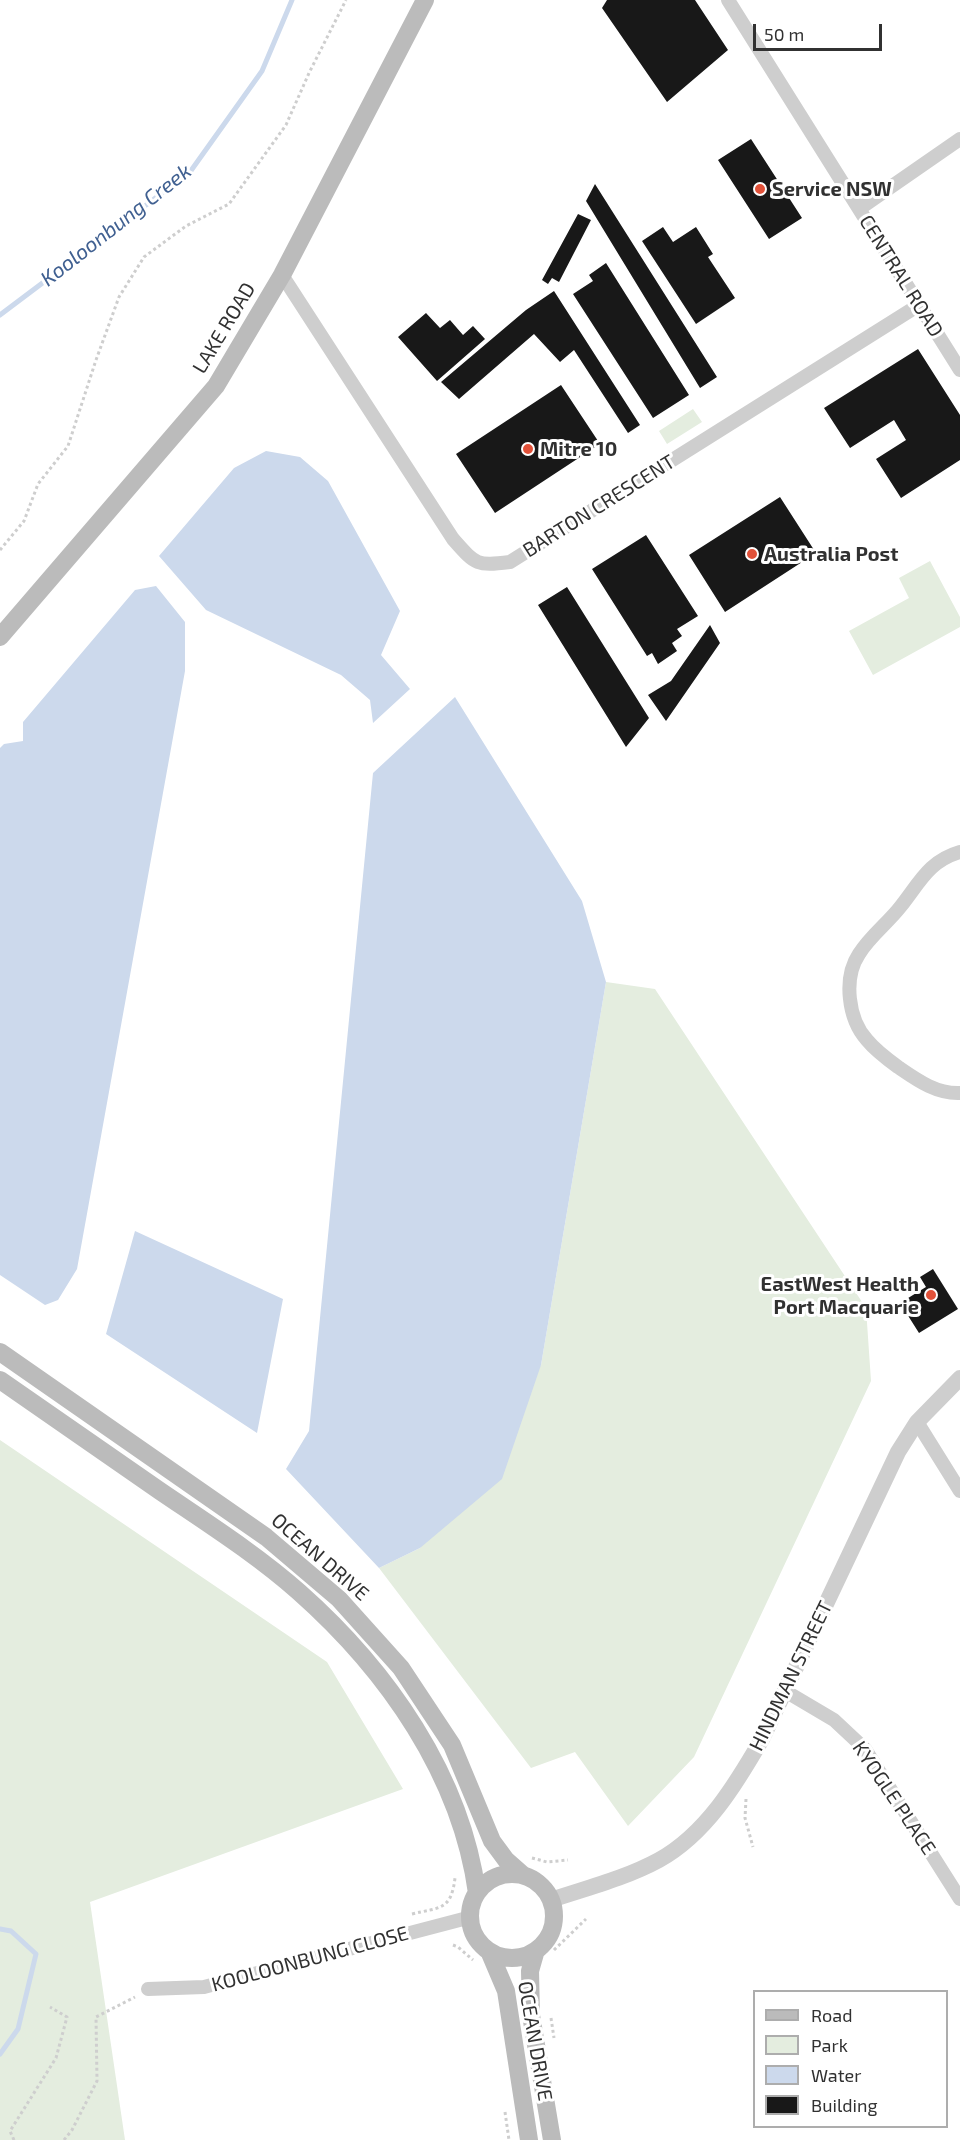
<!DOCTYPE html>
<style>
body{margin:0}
#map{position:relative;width:960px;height:2140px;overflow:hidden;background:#fff;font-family:"Exo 2",sans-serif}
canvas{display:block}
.legend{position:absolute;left:753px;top:1990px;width:195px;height:138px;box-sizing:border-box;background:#fff;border:2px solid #adadad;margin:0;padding:8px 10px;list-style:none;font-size:18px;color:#313131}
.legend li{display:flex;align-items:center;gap:12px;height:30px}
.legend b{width:30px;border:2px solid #adadad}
.scale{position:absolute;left:753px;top:24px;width:129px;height:27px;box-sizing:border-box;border:3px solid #313131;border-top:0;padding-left:8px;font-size:18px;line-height:21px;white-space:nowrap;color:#313131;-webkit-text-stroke:4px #fff;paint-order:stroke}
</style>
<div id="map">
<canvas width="960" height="2140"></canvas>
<ul class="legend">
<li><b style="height:8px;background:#bbb"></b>Road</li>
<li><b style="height:16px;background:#e4eddf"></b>Park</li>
<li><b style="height:16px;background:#ccd9ec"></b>Water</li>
<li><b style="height:16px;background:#181818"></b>Building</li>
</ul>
<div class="scale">50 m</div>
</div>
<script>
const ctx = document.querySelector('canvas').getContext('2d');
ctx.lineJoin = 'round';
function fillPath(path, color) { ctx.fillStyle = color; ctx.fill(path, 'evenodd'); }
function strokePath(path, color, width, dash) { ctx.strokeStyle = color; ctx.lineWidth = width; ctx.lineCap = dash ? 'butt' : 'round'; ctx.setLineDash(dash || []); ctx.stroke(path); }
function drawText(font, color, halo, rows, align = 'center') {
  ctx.font = font + ' "Exo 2",sans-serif'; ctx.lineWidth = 6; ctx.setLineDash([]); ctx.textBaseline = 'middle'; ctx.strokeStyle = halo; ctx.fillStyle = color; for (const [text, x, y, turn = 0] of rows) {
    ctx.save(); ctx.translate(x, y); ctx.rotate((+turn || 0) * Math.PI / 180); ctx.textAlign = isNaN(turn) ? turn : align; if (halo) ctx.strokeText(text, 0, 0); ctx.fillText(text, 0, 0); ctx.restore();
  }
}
const green = new Path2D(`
 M693,409L702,422L667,444L659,431Z
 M930,561L960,617V627L873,675L849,631L909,598L899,578Z
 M606,982L655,989L866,1308L871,1381L694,1757L628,1826L575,1752L531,1768L379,1568L420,1548L541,1365Z
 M0,1440L327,1662L403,1789L90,1902L125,2140H0Z`);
const water = new Path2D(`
 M266,451L300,457L328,481L400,611L381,655L410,689L373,723L370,700L341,675L206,610L159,556L234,468Z
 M156,586L185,622V671L77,1269L58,1300L45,1305L0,1275V748L4,744L23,741V722L135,590Z
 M455,697L582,901L606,982L541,1365L502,1479L420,1548L379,1568L286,1469L309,1431L373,773Z
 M135,1231L283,1299L257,1433L106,1334Z`);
const stream = new Path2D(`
 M0,315L190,172L262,71L292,0
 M0,1929L11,1931L36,1954L18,2029L0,2054`);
const building = new Path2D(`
 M607,0H695L728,50L667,102L602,8Z
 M751,139L802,218L769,239L718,160Z
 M595,184L717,377L700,388L586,201Z
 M578,214L591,220L559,282L552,278L548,284L542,280Z
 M663,227L673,242L696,227L713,254L708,257L735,298L696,324L642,241Z
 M606,263L689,395L653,418L573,294L593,281L589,275Z
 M554,291L640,425L628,433L574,350L560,362L534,334L459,399L441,382L526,310Z
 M426,313L440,328L450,320L463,335L473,326L485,339L437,381L398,337Z
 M918,349L960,415V460L901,498L876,459L906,440L894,420L850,448L824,408Z
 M561,385L600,444L495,513L456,454Z
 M780,497L816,553L725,612L689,555Z
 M646,535L698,616L677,629L682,636L672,643L677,651L658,664L652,653L647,656L592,569Z
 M567,587L649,718L626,747L538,605Z
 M710,625L720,643L666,721L648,695L671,681Z
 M933,1269L958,1309L919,1333L900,1303L926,1287L920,1277Z`);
const path = new Path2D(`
 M0,550L24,521L38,484L68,446L96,360L119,297L144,257L186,226L229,204L286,125L309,73L346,0
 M746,1799L745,1818L753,1847
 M532,1858L547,1862L568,1860
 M412,1914C440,1907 451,1911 455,1878
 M453,1945L458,1947L473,1960
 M554,1950L586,1919
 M551,2018L554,2038
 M505,2112L509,2140
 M14,2140L10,2131L56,2058L67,2017L50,2007
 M64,2140L72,2130L97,2081L96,2017L135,1997`);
const minor = new Path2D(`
 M728,0L960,370
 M859,209L960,139
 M282,275L453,539C476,565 476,566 510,562L919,305
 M960,852C929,861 920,882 901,906C888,923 870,936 859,954C843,978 848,1019 867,1040C876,1051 887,1059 898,1067C917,1080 936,1094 960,1093
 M917,1422L960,1491
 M785,1691L834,1720L865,1749L960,1899
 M148,1989L204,1987L471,1917`);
const tertiary = new Path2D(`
 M551,1900C587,1888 626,1878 659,1860C706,1834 736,1784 762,1739L898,1452L917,1422L960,1378`);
const secondary = new Path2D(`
 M0,637L216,386L282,275L425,0
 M0,1352L266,1537L339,1599L401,1668L452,1745L492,1841L506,1860L523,1875
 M0,1380C53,1417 107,1454 160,1491C207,1523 256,1554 299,1592C387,1670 461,1775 477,1893
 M470 1916a42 42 0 1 1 84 0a42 42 0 1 1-84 0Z
 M536,1950L530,1971L531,2015L552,2140
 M489,1951L506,1991L529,2140`);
const markers = [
 [760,189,6,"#e15139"],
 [528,449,6,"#e15139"],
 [752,554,6,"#e15139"],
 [931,1295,6,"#e15139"]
];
const poiNames = [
 ["Service NSW",772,189],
 ["Mitre 10",540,449],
 ["Australia Post",764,554],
 ["EastWest Health",919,1284,"right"],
 ["Port Macquarie",919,1307,"right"]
];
const streetNames = [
 ["CENTRAL ROAD",901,276,58],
 ["LAKE ROAD",224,328,-59],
 ["BARTON CRESCENT",599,506,-32],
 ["OCEAN DRIVE",320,1557,41],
 ["HINDMAN STREET",791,1676,-64],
 ["KYOGLE PLACE",894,1798,56],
 ["KOOLOONBUNG CLOSE",310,1959,-15],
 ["OCEAN DRIVE",535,2041,80]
];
const waterNames = [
 ["Kooloonbung Creek",116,225,-38]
];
fillPath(green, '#e4eddf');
fillPath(water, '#ccd9ec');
strokePath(stream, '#ccd9ec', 5);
fillPath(building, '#181818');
strokePath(path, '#cecece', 3, [3, 3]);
strokePath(minor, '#cecece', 14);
strokePath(tertiary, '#cecece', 16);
strokePath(secondary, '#bbb', 18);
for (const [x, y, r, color] of markers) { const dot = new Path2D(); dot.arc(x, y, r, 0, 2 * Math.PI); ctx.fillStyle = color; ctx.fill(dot); strokePath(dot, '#fff', 2); }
drawText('bold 20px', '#313131', '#fff', poiNames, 'left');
drawText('20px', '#313131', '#fff', streetNames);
drawText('italic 21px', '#406091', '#fff', waterNames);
</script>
